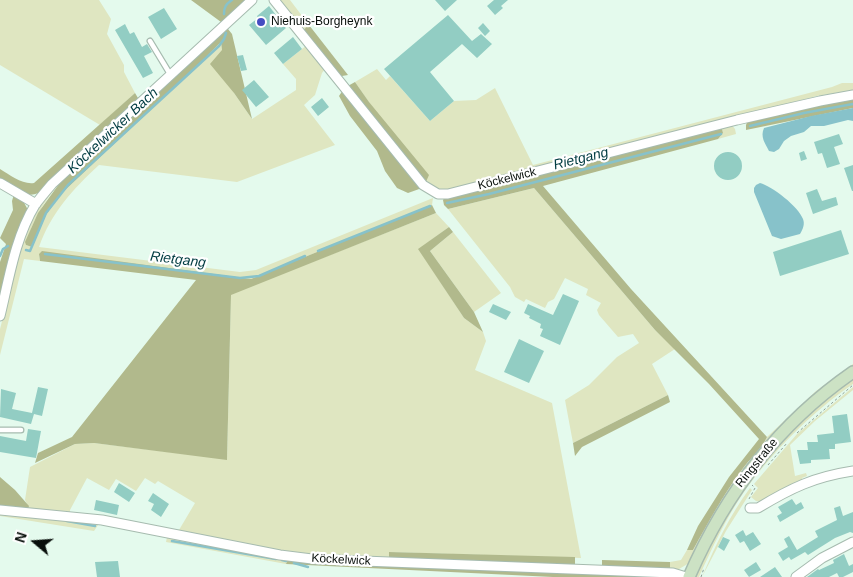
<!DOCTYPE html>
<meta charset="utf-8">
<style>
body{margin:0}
#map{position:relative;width:853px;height:577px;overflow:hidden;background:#e4faed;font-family:Helvetica,sans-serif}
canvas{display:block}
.north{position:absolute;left:10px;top:517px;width:50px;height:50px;-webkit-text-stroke:4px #fff;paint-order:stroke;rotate:288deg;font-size:14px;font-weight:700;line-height:20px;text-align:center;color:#080f0b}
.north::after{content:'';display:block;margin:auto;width:18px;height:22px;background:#080f0b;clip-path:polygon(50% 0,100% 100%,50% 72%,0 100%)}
</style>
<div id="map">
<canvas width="853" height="577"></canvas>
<div class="north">N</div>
</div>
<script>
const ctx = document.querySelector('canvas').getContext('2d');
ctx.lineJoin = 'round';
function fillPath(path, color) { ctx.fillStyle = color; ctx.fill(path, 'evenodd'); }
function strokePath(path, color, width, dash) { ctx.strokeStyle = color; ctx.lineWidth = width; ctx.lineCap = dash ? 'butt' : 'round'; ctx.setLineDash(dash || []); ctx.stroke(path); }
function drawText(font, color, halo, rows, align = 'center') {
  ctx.font = font + ' Helvetica,sans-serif'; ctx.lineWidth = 4.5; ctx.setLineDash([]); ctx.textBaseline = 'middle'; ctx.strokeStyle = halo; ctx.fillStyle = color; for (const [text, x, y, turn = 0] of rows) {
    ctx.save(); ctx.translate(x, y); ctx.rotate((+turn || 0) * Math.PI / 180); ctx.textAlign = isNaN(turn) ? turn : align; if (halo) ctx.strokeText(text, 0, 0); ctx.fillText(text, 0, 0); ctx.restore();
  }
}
const green = new Path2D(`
 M0,0H99L111,19L107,34L124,65V72L135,93L100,125L0,65Z
 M280,0H290L309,25L302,31L279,1Z
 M226,27L228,29L225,30L59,184C43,203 32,221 26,245L32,247L46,215L61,194L199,64L221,42L222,50L234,93L252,119L296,90V79L283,64L307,45L325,69L322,73L315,95L304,105L335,145L237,182L99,165C73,189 51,213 39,247L240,272L256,270L433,198L432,205L251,279L39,254L40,261L24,259L0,355V329L21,248L33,215L47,195Z
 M377,69L386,80L390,76L430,121L454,101L476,100L495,88L533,165L832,87L842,83H853V90L817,96L455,190L439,191L425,184L355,82Z
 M731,124L735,129L736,134L718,139L723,133L721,125Z
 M534,188L655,330L675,349L652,364L668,395L573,443L565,400L589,385L617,357L639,343L633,334L618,337L599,315L597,310L601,303L586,295L588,289L565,278L554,299L548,302L545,308L526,299L524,302L515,297L510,287L448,209Z
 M436,213L449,227L419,249L464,318L483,332L486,341L475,370L552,403L581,558L389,552V560L340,558L283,552L137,523L179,530L195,503L158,481L155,484L145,478L136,491L116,479L109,490L87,478L70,510V513L28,509V506L25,500L30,467L75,444L94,443L227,459L231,294Z
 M453,232L501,293L474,312L430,251Z
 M853,364V367L781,427L691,562L679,569H670V562L681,560L687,550H693C708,523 723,496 740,472C749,460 761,450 767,437L816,391Z
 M853,377V384C813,411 772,452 744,492C726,518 712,548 699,577H693C720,519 755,461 803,418C819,403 836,390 853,377Z
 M853,387V390L815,421L790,445L795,476L806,473L807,476L802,478L803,480L796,482L761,502L756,501L751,497L758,488L754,484L797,434Z
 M750,488L752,490L726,531L702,577C715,546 730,515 750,488Z
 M0,512L100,522L94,531L0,516Z
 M167,537L288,559L286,564L166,542Z`);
const forest = new Path2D(`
 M191,0H245L221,22Z
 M309,25L348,75L342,76L338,75L302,31Z
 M225,29H228L232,34L252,119L234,93L210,64L222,50L221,42L199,64L61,194L46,215L32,247L26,245L25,242L38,213L59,184Z
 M355,82L369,102L429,175L425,184L346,87Z
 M343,90L422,188L408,193L397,188L385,171L377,151L350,116L339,96Z
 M135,93L138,98L73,158L38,193C25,199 12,187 0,181V169C10,175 23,185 34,183Z
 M853,97V108L746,130V125L748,120Z
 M721,125L723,133L718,139L543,186L631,289L767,437C761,450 749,459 741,471C723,495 708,523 693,550H687L698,526L729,477L759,439L709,384L655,330L534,188L448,209L444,205L443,200L445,197Z
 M14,194L22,199L28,210L0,299V262L6,244L0,238L13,210L12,201Z
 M432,205L436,213L231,295L227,460L94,443L75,444L35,463L38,453L72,437L196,280L40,261L39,254L42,251L251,279Z
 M449,227L453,232L430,251L474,312L483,332L464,318L418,249Z
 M668,395L670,402L582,447L575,456L573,443Z
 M0,477L15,490L29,506L28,509L0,506Z
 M389,552L575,557V565L389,560Z
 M288,559L670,577H553L286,564Z
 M602,560L670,562V569L602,567Z`);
const water = new Path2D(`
 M853,108V121L848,120L824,126H811L804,132L791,136L784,141L779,149L774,152L769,151C765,143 760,137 764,128L811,116Z
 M760,183C772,186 799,207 803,219C805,224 803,229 800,234L781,239L772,236L754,192V188L756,185Z`);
const stream = new Path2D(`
 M224,14C224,7 226,4 232,0
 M750,126L804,113L853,104
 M447,203L489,194L721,134
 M26,250L30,251L46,213L68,185L219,46L224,39L226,33
 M318,251L430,206
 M45,254L240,278L259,276L305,256
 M0,256L3,249L8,246
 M67,521L95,526
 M172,541L276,559
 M282,560L286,561
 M294,563L308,567`);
const building = new Path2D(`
 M435,0H457L445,11Z
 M494,0H508L501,6L503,8L495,15L487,6Z
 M269,6L286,28L266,45L249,25L258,18L257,16Z
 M164,8L177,29L161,39L148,17Z
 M448,15L472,41L481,34L492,44L477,58L462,44L430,72L454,101L430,121L384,69Z
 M483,23L490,31L485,36L478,28Z
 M125,24L130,34L134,32L142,47L147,44L152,52L144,56L153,73L143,78L115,30Z
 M293,37L302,49L283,64L274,53Z
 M243,55L247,70L241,71L237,56Z
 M254,80L269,97L256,107L242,90Z
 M322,98L329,107L318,116L311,107Z
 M839,134L843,144L834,147L840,164L827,168L822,153L818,154L814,142Z
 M804,151L807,159L801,161L799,153Z
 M714 166a14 14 0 1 1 28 0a14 14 0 1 1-28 0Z
 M853,165V191H852L844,168Z
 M817,189L822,201L836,197L838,205L813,214L806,193Z
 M841,230L849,254L780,276L773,252Z
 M563,294L579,301L560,345L540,336L543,329L540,328L541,324L529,318L530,316L524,313L528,304L553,315Z
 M493,304L511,312L506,320L489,312Z
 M519,339L544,351L529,383L504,372Z
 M38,387L48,389L42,416L34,414L31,424L0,417L1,389L16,393L12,409L32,413Z
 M847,414L851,442L835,444V449H829L830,459L811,460V463L800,464L797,450H808L807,442H818L817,435L834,433L832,416Z
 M28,429L41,431L36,458L0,452V436L26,441Z
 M119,483L135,493L129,502L114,492Z
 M153,493L169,504L161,517L151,510L154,504L148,501Z
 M792,499L796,505L801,502L804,508L780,522L777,516L782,513L778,507Z
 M96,500L119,505L117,515L94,510Z
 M840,506L843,516L853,512V533L850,532L835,538L808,555L805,552L791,560L789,557L783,561L778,553L788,547L784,539L789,536L797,550L818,537L815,531L837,520L834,508Z
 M743,530L746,536L753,532L761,544L750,551L744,541L740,543L735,535Z
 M723,537L730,540L724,551L718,547Z
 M844,554L849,566L853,564V572L843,577H839L837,573L829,577H807L818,569L819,570L834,563L833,560Z
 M118,561L120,577H97L95,562Z
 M756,562L761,570L749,577L744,570Z
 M775,567L782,577H760Z`);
const path = new Path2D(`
 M797,433L853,385
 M768,465L787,443
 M749,499L755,488L752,485
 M701,577L704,568`);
const lane = new Path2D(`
 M150,41L170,74
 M0,430H21`);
const street = new Path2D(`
 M274,0L423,185L438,194H448L737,120L820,101L853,95
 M0,183L36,204
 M0,316C9,279 15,238 35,205C40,198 46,191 52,184L252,0
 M750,508H758C791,488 814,477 853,471
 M0,510L102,520L280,555L312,559L673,573L686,577
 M796,577L822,558L853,542`);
const secondary = new Path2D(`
 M689,577C725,494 778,424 853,372`);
const markers = [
 [261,22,5,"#454dc2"]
];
const poiNames = [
 ["Niehuis-Borgheynk",271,22]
];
const streetNames = [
 ["Köckelwick",507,179,-14],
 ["Ringstraße",757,463,-51],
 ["Köckelwick",341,560,3]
];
const waterNames = [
 ["Köckelwicker Bach",113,131,-43],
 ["Rietgang",581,159,-14],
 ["Rietgang",178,260,7]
];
fillPath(green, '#dfe6c1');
fillPath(forest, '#b1b98c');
fillPath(water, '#87c2ca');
strokePath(stream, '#87c2ca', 2.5);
fillPath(building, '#92cdc3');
strokePath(lane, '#a6bbaf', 7);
strokePath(street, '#a6bbaf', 11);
strokePath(secondary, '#a6bbaf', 14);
strokePath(path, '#8f9f95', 1, [2.5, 2.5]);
strokePath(lane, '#fff', 4.5);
strokePath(street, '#fff', 9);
strokePath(secondary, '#cce2c4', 11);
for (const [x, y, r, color] of markers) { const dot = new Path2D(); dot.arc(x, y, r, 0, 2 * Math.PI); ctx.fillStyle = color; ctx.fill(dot); strokePath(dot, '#fff', 2); }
drawText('12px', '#080f0b', '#fff', poiNames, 'left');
drawText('12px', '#080f0b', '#fff', streetNames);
drawText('italic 14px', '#023c42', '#fff', waterNames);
</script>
